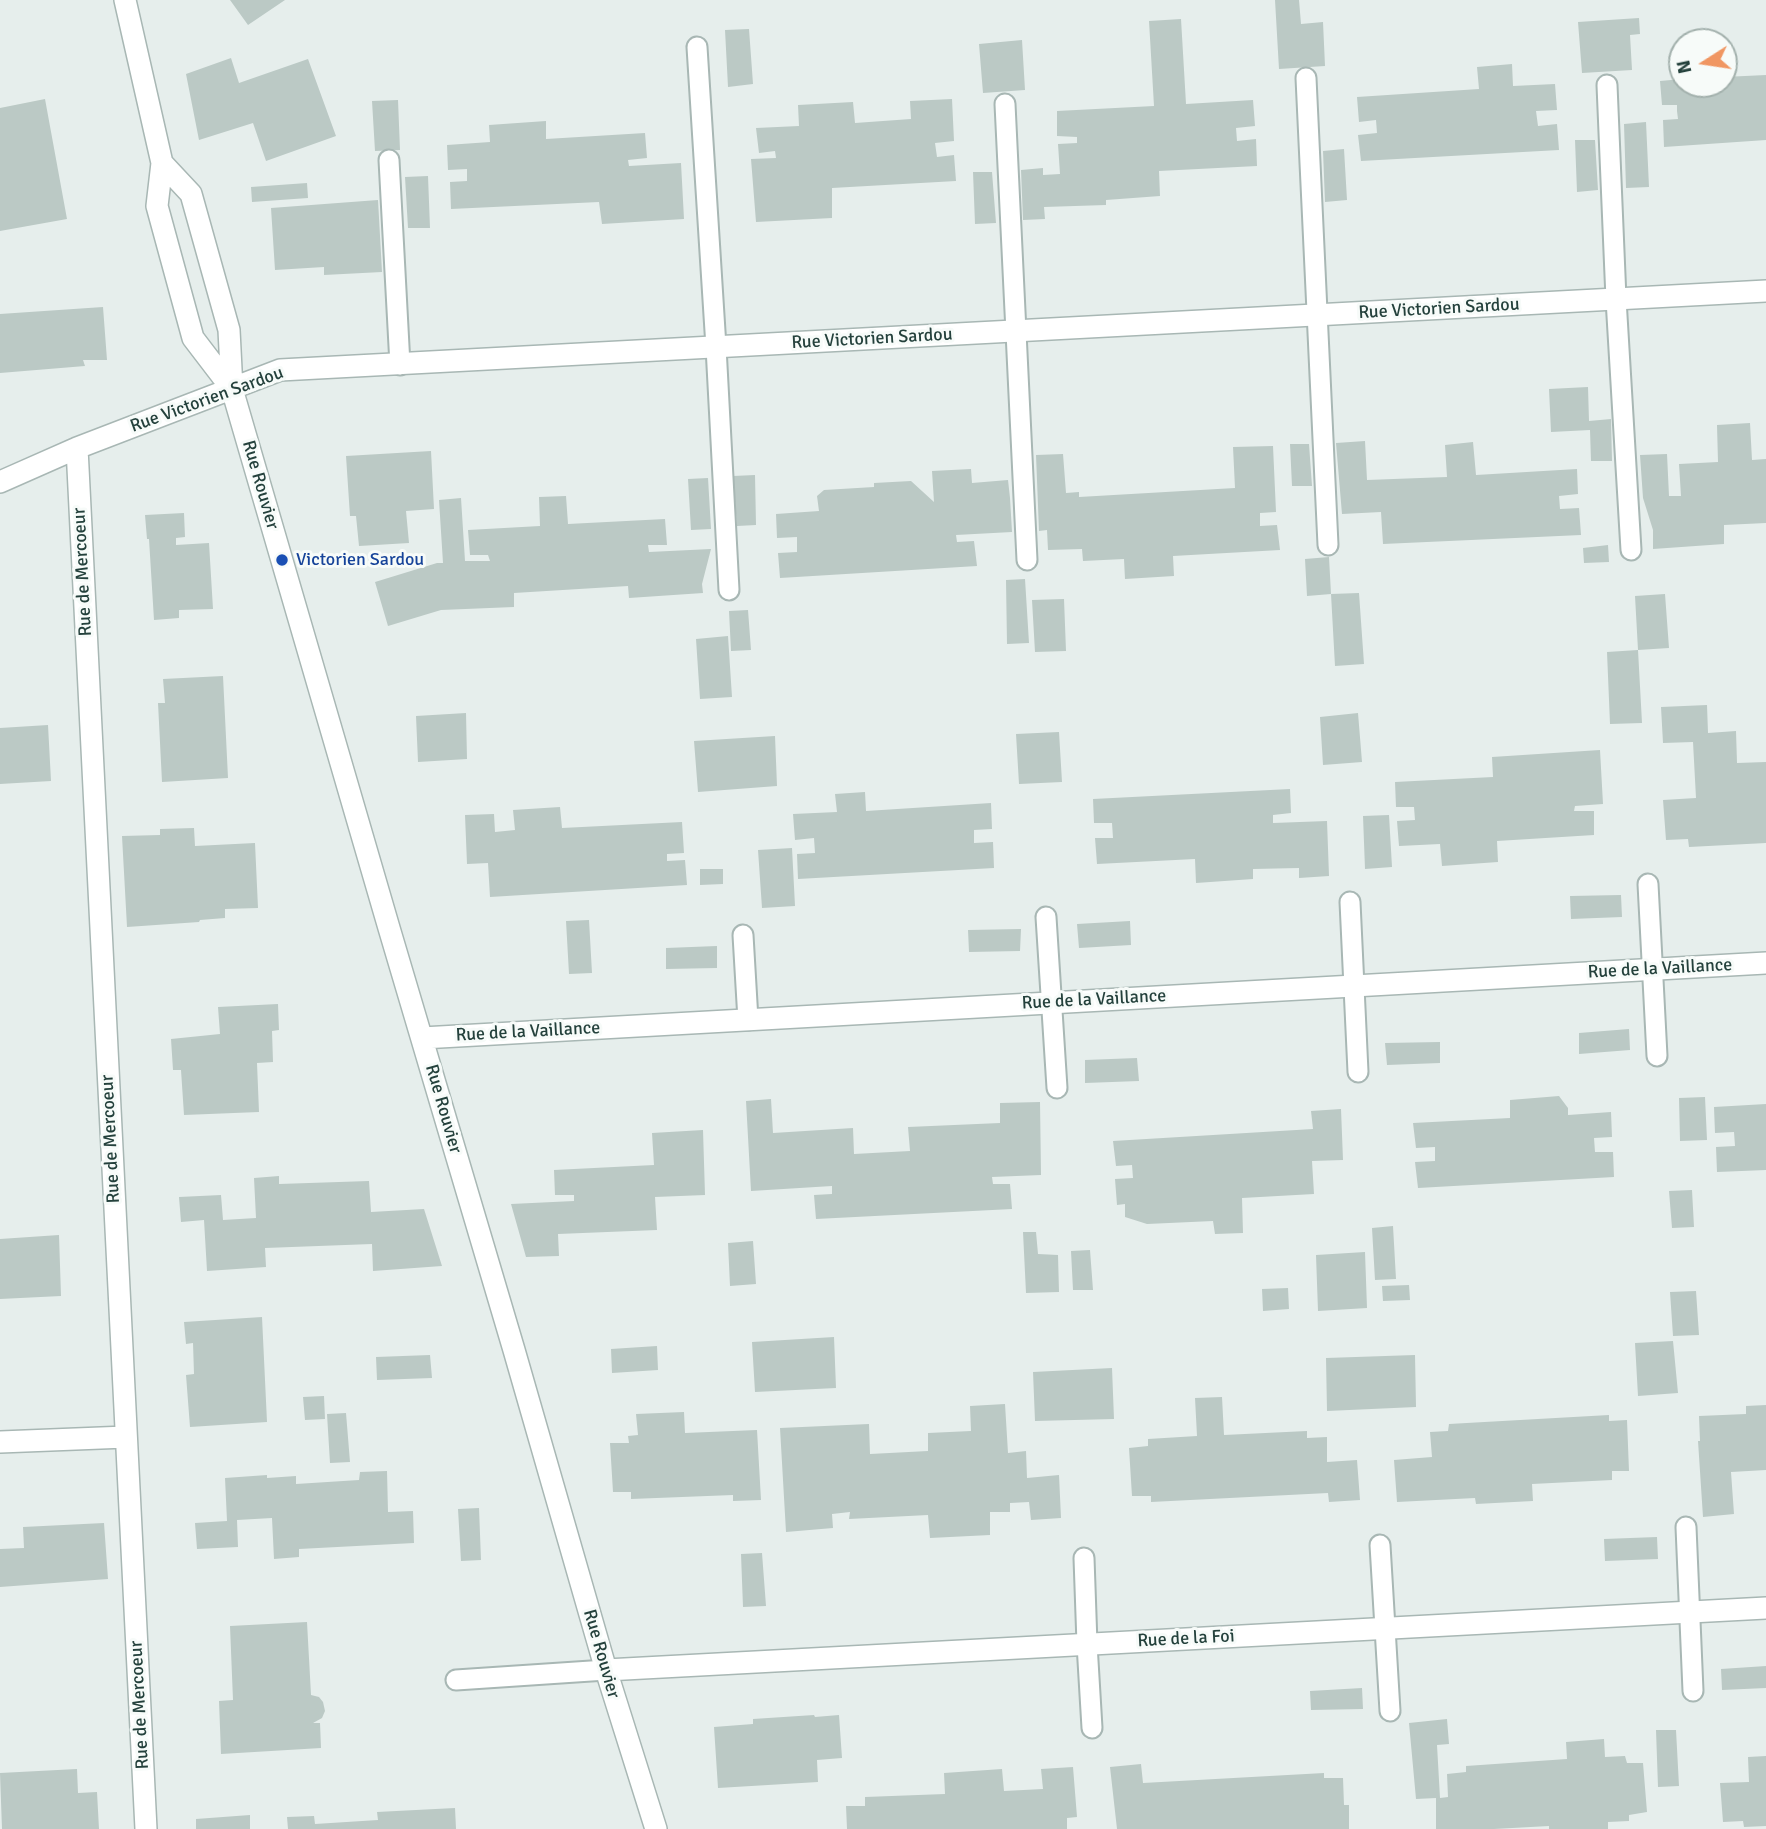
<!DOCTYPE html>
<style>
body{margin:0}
#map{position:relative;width:1766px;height:1829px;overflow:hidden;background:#e6eeec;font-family:Signika,sans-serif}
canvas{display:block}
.north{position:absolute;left:1668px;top:28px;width:70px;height:70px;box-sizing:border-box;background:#f7fbf9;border:2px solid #a3b1ad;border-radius:50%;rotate:258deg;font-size:19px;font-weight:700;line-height:28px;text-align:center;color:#24413c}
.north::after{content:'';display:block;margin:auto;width:24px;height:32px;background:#f09662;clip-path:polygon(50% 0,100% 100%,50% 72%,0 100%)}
</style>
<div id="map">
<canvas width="1766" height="1829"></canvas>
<div class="north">N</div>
</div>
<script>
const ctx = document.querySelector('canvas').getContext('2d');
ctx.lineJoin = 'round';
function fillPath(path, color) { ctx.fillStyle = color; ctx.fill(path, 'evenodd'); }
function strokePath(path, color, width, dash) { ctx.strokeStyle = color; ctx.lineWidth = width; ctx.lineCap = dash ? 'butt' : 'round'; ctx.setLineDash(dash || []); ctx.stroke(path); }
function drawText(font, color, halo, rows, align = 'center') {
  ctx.font = font + ' Signika,sans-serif'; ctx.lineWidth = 6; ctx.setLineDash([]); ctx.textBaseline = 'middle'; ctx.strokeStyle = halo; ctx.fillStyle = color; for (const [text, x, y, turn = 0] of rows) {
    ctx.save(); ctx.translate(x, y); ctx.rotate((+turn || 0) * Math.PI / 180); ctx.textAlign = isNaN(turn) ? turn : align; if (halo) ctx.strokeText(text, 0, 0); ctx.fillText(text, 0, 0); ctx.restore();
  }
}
const building = new Path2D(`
 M230,0H285L248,25Z
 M1275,0H1299L1301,24L1323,22L1325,66L1279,69Z
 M1639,18L1640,34L1630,35L1632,70L1582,73L1578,22Z
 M1181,19L1186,104L1253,100L1255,126L1236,128L1237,141L1256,139L1257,166L1159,171L1160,196L1106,200V205L1044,207L1045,219L1023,220L1021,170L1043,168V175L1060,174L1058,144L1077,143V137L1057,136V111L1154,106L1149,21Z
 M749,29L753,84L728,87L725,30Z
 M1022,40L1025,90L983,93L979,44Z
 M231,58L239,83L308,59L336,136L266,161L253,123L199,140L186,74Z
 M1512,64L1513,86L1555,84L1557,110L1536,111L1538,126L1557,124L1559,150L1361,161L1358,135L1377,133L1376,120L1359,122L1357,97L1479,89L1477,67Z
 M1766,75V140L1664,147L1663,120L1678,119L1677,111V105H1662L1660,81L1682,79V84H1724V77Z
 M45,99L67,219L0,231V108Z
 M952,99L954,141L935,143L937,157L954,155L956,181L832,188V218L756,222L751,159L776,158L775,151L759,153L756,128L799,126L798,105L853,102L855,123L911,119L910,101Z
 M398,100L400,150L375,151L372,101Z
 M546,121V139L645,133L647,158L628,160L629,166L681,163L684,219L602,224L599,202L451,209L450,182L467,181V169L448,170L447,145L490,142L489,125Z
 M1646,122L1649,187L1626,188L1624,124Z
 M1575,140H1595L1598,190L1577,192Z
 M1344,149L1347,200L1325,202L1323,151Z
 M973,172H992L996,223L975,224Z
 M428,176L430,228H408L405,177Z
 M307,183L308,198L252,202L251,187Z
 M378,200L382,272L324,275V267L275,270L271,208Z
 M103,307L107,360H83L85,366L0,373V314Z
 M1588,387L1589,421L1611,419L1612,461H1591L1590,430L1551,432L1549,389Z
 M1750,423L1752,460L1766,459V523L1724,525V544L1653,549V530L1643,498L1640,455L1667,454L1669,496H1681L1679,464L1718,462L1717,425Z
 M1365,441L1367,480L1447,477L1445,445L1473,442L1476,475L1577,469L1578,494L1559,496L1560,509L1579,508L1581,535L1383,544L1381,512L1342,514L1336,443Z
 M1290,444H1309L1312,486H1292Z
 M1273,446L1276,512L1260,513V526L1277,525L1280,550L1173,556L1174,576L1125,579L1124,559L1083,561L1082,549L1048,550L1047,530L1039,531L1036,455L1063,454L1066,493L1079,492V497L1235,488L1233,447Z
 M431,451L434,509L406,511L409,543L359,546L356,516H350L346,456Z
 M971,469L972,483L1008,480L1010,498L1012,532L956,535L957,542L974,541L977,566L780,578L778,553L797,552V537L777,538L776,514L819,511L817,496L824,490L874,487V483L911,481L934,502L932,471Z
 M755,475L756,525L737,526L733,476Z
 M708,478L711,529L691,530L688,479Z
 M566,496L568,524L665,519L667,545H648L649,552L711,549L702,584L703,593L629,598L628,586L514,593V607L441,610L388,626L375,582L437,563H443L439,500L461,498L465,561H490L488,555H470L468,530L540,526L539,497Z
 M184,513L185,537L176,538V545L209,543L213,609L179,610V618L154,620L149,539H147L145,515Z
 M1608,545L1609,562L1584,563L1583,548Z
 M1329,557L1331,594L1307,596L1305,559Z
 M1025,579L1029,643L1007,644L1006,580Z
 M1359,593L1364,664L1335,666L1331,594Z
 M1665,594L1669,648L1638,650L1635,596Z
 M1064,599L1066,651L1035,652L1032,600Z
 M748,610L751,650L731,651L729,611Z
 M728,636L732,697L700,699L696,639Z
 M1638,650L1642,723L1610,724L1607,652Z
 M223,676L228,778L162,782L158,703H165L163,679Z
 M1707,705L1708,733L1736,731L1737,763L1766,762V843L1689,847L1688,839L1666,840L1663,800L1696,798L1693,742L1663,743L1661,707Z
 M466,713L467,759L418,762L416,716Z
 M1358,713L1362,762L1323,765L1320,717Z
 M48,725L51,781L0,784V728Z
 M1059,732L1062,782L1019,784L1016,734Z
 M775,736L777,786L698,792L694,741Z
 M1600,750L1603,804L1575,806L1574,811H1594V835L1497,841L1498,862L1442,866L1440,844L1399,846L1397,821L1415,820L1414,807H1396L1395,782L1493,777L1492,757Z
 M1290,789L1291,813L1273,815V823L1327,821L1329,876L1299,878V868L1253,869V879L1196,883L1195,859L1097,864L1095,838H1113L1112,823H1094L1093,799Z
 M865,792L866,811L991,803L992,829L974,830V843L993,842L994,868L798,879L797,854L815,853L814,838L795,840L793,814L837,812L835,794Z
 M560,807L562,828L682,822L684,853L667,854V861L685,860L687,885L490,897L488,863L467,864L465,815L494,814L495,832L515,830L513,810Z
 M1389,815L1392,867L1365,869L1363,816Z
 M194,828L195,846L255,843L258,908L225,909V918L200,920L199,922L127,927L122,836L160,835V829Z
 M792,848L795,906L762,908L758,850Z
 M700,869H723V884L700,885Z
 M1621,895L1622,917L1571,919L1570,896Z
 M589,920L592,973L569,974L566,921Z
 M1130,921L1131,945L1079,948L1077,924Z
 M1021,929L1020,951L969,952L968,930Z
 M717,946V968L666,969V948Z
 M278,1004L279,1030L272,1031L273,1062L257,1063L259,1112L184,1115L181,1070H173L171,1039L220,1034L218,1007Z
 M1629,1029L1630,1050L1579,1054V1033Z
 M1440,1042V1063L1387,1065L1385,1043Z
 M1137,1058L1139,1081L1085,1083V1060Z
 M1559,1096L1568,1108V1115L1611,1112L1612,1137L1594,1138L1595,1152H1613L1614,1177L1418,1188L1415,1162L1435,1161V1147L1416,1148L1413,1123L1510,1118V1100Z
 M1705,1097L1707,1140L1680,1141L1679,1098Z
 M771,1099L773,1133L853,1128L854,1154L910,1151L908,1127L1000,1123V1103L1040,1102L1041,1175L992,1177L993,1184H1010L1012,1209L816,1219L814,1195L832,1194V1186L751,1191L746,1101Z
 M1766,1104V1170L1717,1172L1716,1147L1735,1146L1734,1132L1715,1133L1714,1107Z
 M1341,1109L1343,1160L1312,1161L1314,1194L1242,1198L1243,1233L1215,1234L1213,1221L1147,1224L1125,1217V1204L1117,1205L1115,1179L1133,1178L1132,1165L1116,1166L1113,1141L1313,1129L1311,1111Z
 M703,1130L705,1195L655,1197L657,1230L558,1234L559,1256L526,1257L511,1204L574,1201V1195H555L554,1170L654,1165L652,1133Z
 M279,1176V1184L369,1181L371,1212L424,1209L442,1266L373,1271L372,1244L265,1248L266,1267L207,1271L204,1220L181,1222L179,1197L221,1195L223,1220L256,1218L254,1178Z
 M1692,1190L1694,1227L1672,1228L1669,1191Z
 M1393,1226L1396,1279L1375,1280L1372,1228Z
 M1023,1232H1036L1038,1254L1058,1255L1059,1292L1026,1293Z
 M59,1235L61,1296L0,1299V1239Z
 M753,1241L756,1284L730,1286L728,1243Z
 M1090,1250L1093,1290H1073L1071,1251Z
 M1365,1252L1367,1308L1318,1311L1316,1255Z
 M1409,1285L1410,1300L1383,1301L1382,1286Z
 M1288,1288L1289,1309L1263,1311L1262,1289Z
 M1696,1291L1699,1335L1673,1336L1670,1292Z
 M262,1317L267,1422L190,1427L186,1375L194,1374L193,1343L186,1344L184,1322Z
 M834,1337L836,1388L755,1392L752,1342Z
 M1673,1341L1678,1393L1638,1396L1635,1343Z
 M657,1346L658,1370L612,1373L611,1349Z
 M430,1355L432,1378L377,1380L376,1357Z
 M1415,1355L1416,1407L1327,1411L1326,1358Z
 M1112,1368L1114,1419L1035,1421L1033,1372Z
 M324,1396L325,1419L305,1420L303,1397Z
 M1222,1397L1224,1435L1307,1431V1438L1327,1437V1462L1357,1460L1360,1500L1329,1502L1328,1493L1151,1502V1496H1132L1129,1448L1148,1446V1439L1197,1436L1195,1398Z
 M1005,1404L1008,1453L1026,1451L1027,1478L1059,1475L1061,1518L1031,1520L1029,1502L1010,1503V1512H990V1535L930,1538L928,1515L849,1519L850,1512L832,1514L833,1528L786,1532L780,1428L869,1424L870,1454L928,1451V1433L971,1431L970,1406Z
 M1766,1405V1470L1731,1472L1734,1514L1703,1517L1698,1441H1700L1699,1416L1746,1414V1406Z
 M684,1412L685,1433L757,1430L761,1500L733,1501V1495L631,1499V1492H613L610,1443H629L628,1436L638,1435L636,1414Z
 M346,1413L350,1462L330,1463L327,1414Z
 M1609,1415V1421L1627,1420L1629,1471H1612V1480L1532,1484L1533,1501L1476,1504L1475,1498L1397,1502L1394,1460L1432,1457L1430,1432L1448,1431L1449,1424Z
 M387,1471L388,1512L413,1511L414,1543L299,1549V1557L274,1559L272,1518L237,1520L238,1547L197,1549L195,1523L227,1521L225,1478L267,1475V1478L296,1476V1484L359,1480L360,1472Z
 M479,1508L481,1560L461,1561L458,1509Z
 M104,1523L108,1579L0,1587V1549L24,1548L23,1527Z
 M1657,1537L1658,1559L1605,1561L1604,1539Z
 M762,1553L766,1606L743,1607L741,1554Z
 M307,1622L311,1695L319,1697L323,1702L325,1711L322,1718L313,1723H320L321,1748L221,1754L219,1701L233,1700L230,1626Z
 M1766,1666V1688L1722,1690L1721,1669Z
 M1362,1688L1363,1709L1311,1710L1310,1691Z
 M814,1715L815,1717L839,1715L842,1758L817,1760L818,1782L718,1788L714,1727L753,1724V1719Z
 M1447,1719L1449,1744L1437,1745L1440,1798L1448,1797L1447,1774L1466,1772V1766L1567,1759L1566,1742L1604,1739L1605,1757L1625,1756L1627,1763H1643L1647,1812L1629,1815V1821L1608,1822V1829H1549V1826L1494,1829H1436V1798L1416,1799L1409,1723Z
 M1656,1730H1676L1679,1786L1658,1787Z
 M1766,1756V1826L1744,1827L1743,1821L1723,1822L1720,1783L1749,1782L1748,1757Z
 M1141,1764L1143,1783L1324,1773V1778H1343L1344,1805H1349V1829H1117L1110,1767Z
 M1073,1767L1077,1817L1067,1818V1829H847L846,1806H865V1797L945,1794L944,1773L1002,1769L1004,1791L1043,1789L1041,1769Z
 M77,1769L78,1793L97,1792L99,1829H2L0,1773Z
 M455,1808L456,1829H288L287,1817L314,1816L315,1824L378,1820L377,1812Z
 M250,1815V1829H196V1819Z`);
const service = new Path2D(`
 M697,47L716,347L729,590
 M1306,78L1328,545
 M1607,85L1616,299L1631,550
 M1005,104L1027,560
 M389,160L400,365
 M1648,884L1657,1056
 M1350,902L1358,1072
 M1046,917L1057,1088
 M743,935L748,1020
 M1686,1527L1693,1691
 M1380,1545L1390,1711
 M1084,1558L1087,1644L1092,1728
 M456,1680L606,1670`);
const minor = new Path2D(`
 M125,0L162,163L157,206L193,338L232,389
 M162,163L191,194L229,330L232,389L389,928L514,1350L606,1670L656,1829
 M77,448L146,1829
 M0,482L77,448L280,370L1766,291
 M422,1038L1766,963
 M0,1442L126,1437
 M606,1670L1766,1608`);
const markers = [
 [282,560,7,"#1a4fb4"]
];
const streetNames = [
 ["Rue Victorien Sardou",1439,309,-3],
 ["Rue Victorien Sardou",872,339,-3],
 ["Rue Victorien Sardou",207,400,-20],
 ["Rue Rouvier",260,485,74],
 ["Rue de Mercoeur",83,572,-93],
 ["Rue de la Vaillance",1660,969,-3],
 ["Rue de la Vaillance",1094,1000,-3],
 ["Rue de la Vaillance",528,1032,-3],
 ["Rue Rouvier",443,1109,74],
 ["Rue de Mercoeur",111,1139,-93],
 ["Rue de la Foi",1186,1639,-3],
 ["Rue Rouvier",601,1654,74],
 ["Rue de Mercoeur",140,1705,-93]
];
const transitNames = [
 ["Victorien Sardou",296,560]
];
fillPath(building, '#bbc9c5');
strokePath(service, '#a8b7b4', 23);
strokePath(minor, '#a8b7b4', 24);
strokePath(service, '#fff', 19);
strokePath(minor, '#fff', 21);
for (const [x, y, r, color] of markers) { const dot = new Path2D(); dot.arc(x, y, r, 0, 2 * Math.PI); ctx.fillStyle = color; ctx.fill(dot); strokePath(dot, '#f7fbf9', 2.5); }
drawText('18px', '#24413c', '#f7fbf9', streetNames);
drawText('18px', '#164399', '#f7fbf9', transitNames, 'left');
</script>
